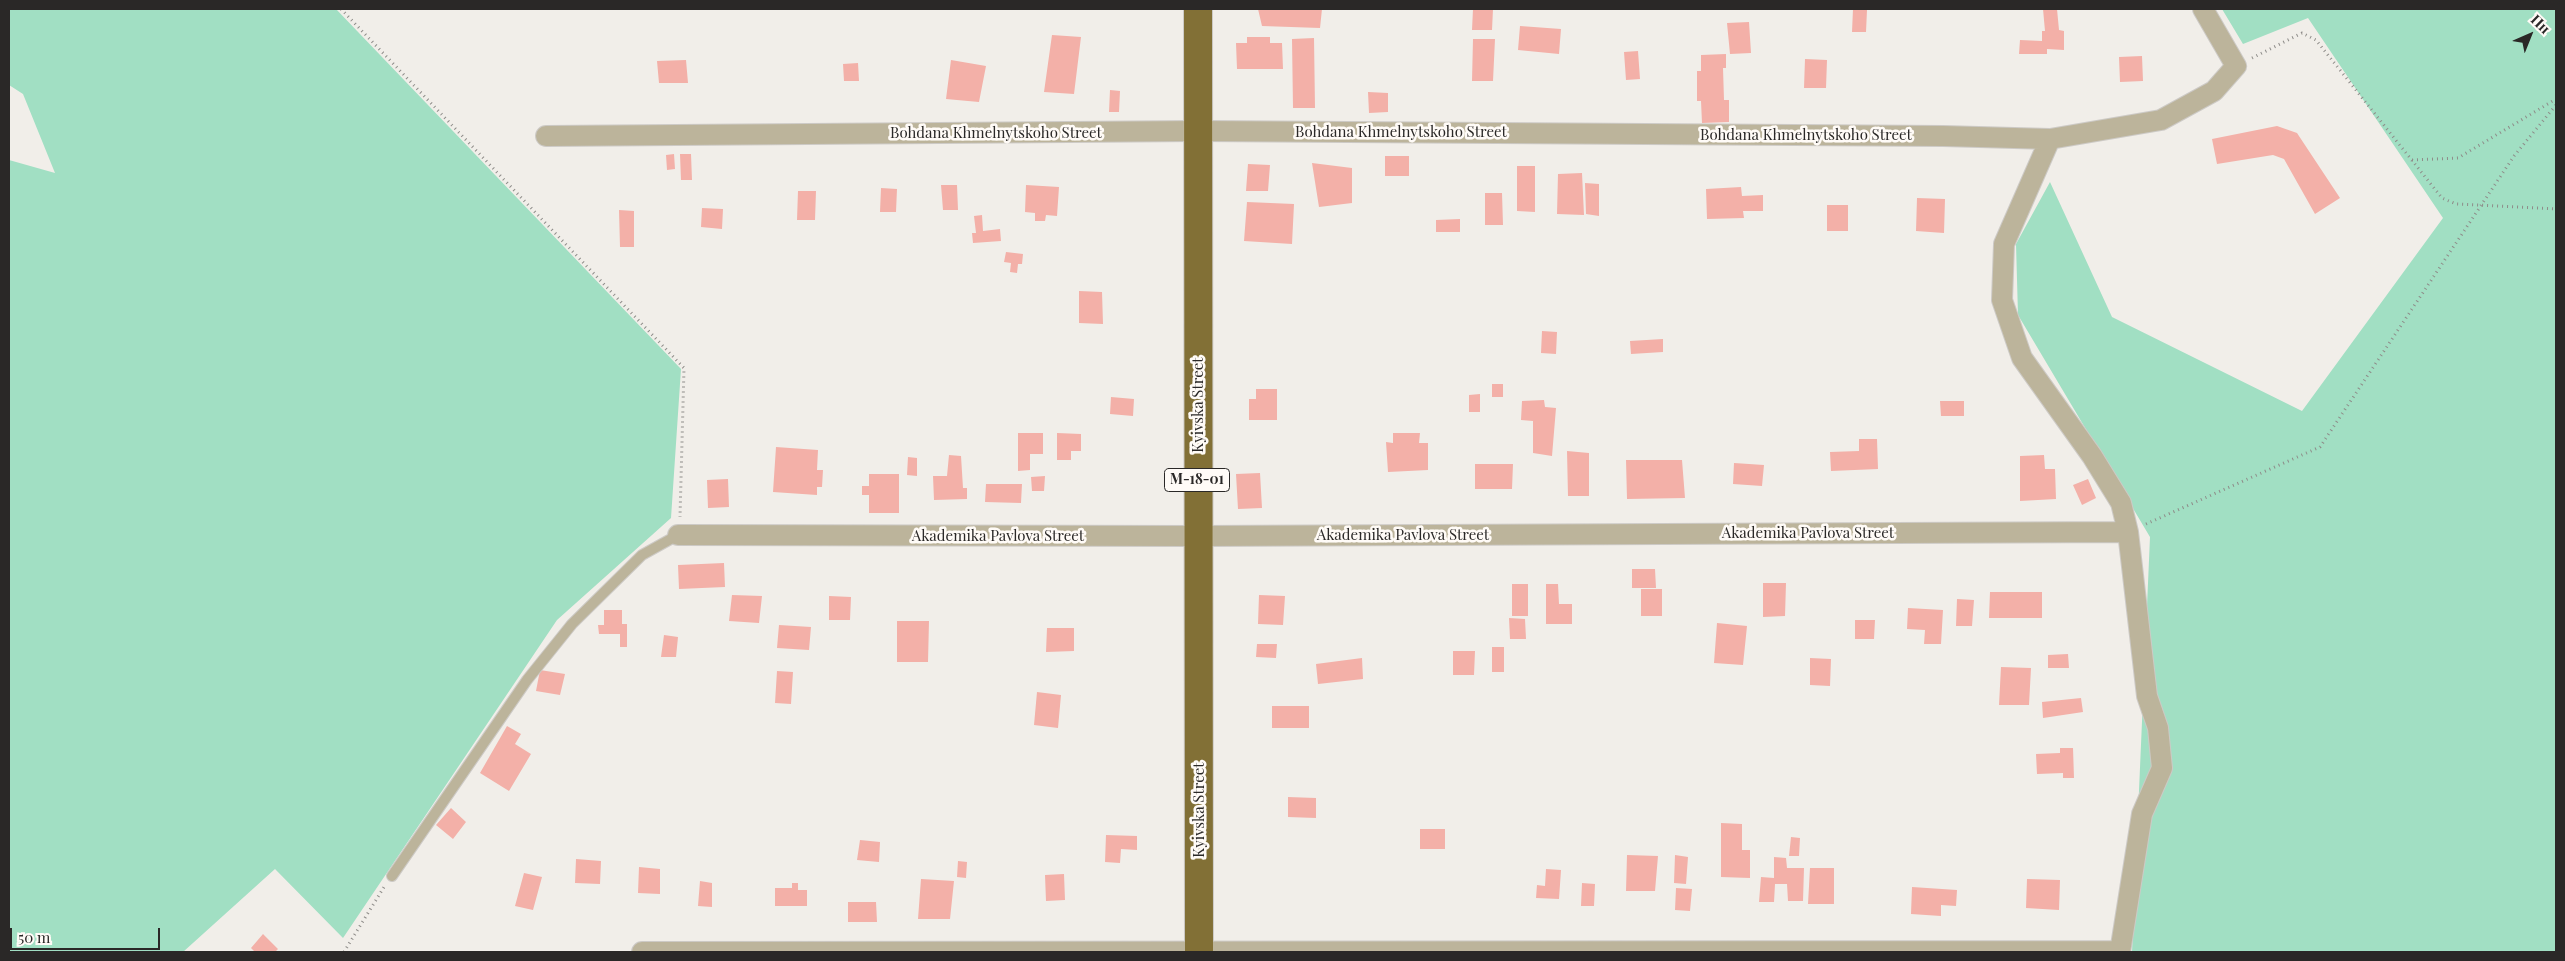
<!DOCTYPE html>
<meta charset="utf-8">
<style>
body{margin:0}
#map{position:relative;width:2565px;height:961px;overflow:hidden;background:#f1eee9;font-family:"Playfair Display",serif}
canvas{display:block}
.frame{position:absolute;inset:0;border:10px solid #2a2827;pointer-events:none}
.north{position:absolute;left:2505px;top:10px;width:50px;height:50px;-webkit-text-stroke:4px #fffbf7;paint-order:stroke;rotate:44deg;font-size:14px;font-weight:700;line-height:20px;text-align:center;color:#2a2827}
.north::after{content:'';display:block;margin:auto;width:18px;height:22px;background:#2a2827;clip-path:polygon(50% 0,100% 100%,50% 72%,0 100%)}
.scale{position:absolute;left:10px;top:928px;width:150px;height:22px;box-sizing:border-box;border:2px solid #2a2827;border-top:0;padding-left:6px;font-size:15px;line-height:18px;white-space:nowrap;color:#2a2827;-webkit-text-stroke:4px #fffbf7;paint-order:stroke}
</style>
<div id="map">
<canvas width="2565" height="961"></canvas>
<div class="frame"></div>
<div class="north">Пн</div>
<div class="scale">50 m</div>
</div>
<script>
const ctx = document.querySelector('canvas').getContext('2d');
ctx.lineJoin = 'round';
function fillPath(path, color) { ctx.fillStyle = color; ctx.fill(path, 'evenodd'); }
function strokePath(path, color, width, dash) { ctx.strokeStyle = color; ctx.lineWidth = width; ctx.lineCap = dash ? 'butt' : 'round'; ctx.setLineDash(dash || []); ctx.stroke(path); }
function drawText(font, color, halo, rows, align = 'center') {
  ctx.font = font + ' "Playfair Display",serif'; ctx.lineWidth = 5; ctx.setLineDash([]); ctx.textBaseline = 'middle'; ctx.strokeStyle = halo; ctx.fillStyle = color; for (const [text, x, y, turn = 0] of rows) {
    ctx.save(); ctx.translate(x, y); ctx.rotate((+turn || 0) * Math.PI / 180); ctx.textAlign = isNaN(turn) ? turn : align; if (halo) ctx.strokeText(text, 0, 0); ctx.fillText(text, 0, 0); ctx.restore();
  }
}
const green = new Path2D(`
 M9,9H336L681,369L671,518L557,620L343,938L275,869L183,952H9V160L55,173L23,94L9,85Z
 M2222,9H2556V952H2132L2150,537L2018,315L2016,244L2050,182L2112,317L2302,411L2443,218L2308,18L2243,44Z`);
const building = new Path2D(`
 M1258,9H1322L1320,28L1262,26Z
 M1473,9H1493L1492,30H1472Z
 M1853,9L1867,10L1866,32H1852Z
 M2043,9H2057L2059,30L2064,31V50L2047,49V54H2019L2020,40L2042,41V31H2045Z
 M1749,22L1751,53L1730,54L1727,23Z
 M1520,26L1561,29L1559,54L1518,50Z
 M1052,35L1081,37L1074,94L1044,92Z
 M1247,37H1270V43H1282L1283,69H1237L1236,43H1247Z
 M1314,38L1315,108H1293L1292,39Z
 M1473,39H1495L1493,81H1472Z
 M1638,51L1640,79L1626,80L1624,52Z
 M1726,54V68H1723L1724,100H1729V122L1702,123L1701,101H1697V71H1701V55Z
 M2142,56L2143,81L2120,82L2119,57Z
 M1805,59L1827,60L1826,88H1804Z
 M686,60L688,83H659L657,61Z
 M951,60L986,66L979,102L946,99Z
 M858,63L859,81H844L843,64Z
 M1110,90L1120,91L1119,112H1109Z
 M1368,92L1388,93V112L1369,113Z
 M2277,126L2297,133L2340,198L2315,214L2284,159L2273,155L2217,164L2212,139Z
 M674,154L675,169L667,170L666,155Z
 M680,154H691L692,180H681Z
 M1385,156H1409V176H1385Z
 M1312,163L1352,168V203L1319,207Z
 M1248,164L1270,165L1268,191H1246Z
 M1517,166H1535V212L1517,211Z
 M1582,173L1584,215L1557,214L1558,174Z
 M1585,183L1599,184V216L1586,214Z
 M941,185H957L958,210H943Z
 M1026,185L1059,187L1057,216L1046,215L1045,221H1035V213L1025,212Z
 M1741,187L1742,196L1763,195V211H1743L1744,218L1707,219L1706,189Z
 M881,188L897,189L896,212H880Z
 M798,191H816L815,220H797Z
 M1485,193H1502L1503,225H1485Z
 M1917,198L1945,199L1944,233L1916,231Z
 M1247,202L1294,204L1292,244L1244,241Z
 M1827,205H1848V231H1827Z
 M702,208L723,209L722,229L701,227Z
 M619,210L634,211V247H620Z
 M982,215L983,231L1000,229L1001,241L973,243L972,233H976L974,216Z
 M1460,219V232H1436V220Z
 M1006,252L1023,254L1022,264H1018L1017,273L1010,272L1011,263L1004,262Z
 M1079,291L1102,292L1103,324L1079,323Z
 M1542,331L1557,332L1556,354L1541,353Z
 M1663,339V352L1631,354L1630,341Z
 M1492,384H1503V397H1492Z
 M1256,389H1277V420H1249V399H1256Z
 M1480,394V412H1469V395Z
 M1111,397L1134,399L1133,416L1110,414Z
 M1544,400L1545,407L1556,408L1552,456L1533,453V421L1521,420L1522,401Z
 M1940,401H1964V416H1941Z
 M1018,433H1043V454H1030V470L1018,471Z
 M1057,433L1081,434V451H1071V460H1057Z
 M1393,433H1420L1419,443H1428V470L1388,472L1386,442L1393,443Z
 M1859,439H1877L1878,469L1831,471L1830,452L1859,451Z
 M776,447L818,450L817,470H823L822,487H817V495L773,492Z
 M1567,451L1589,453V496H1568Z
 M949,455L961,456L963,488H967V499L934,500L933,476H947Z
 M2044,455L2045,469H2055L2056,499L2020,501V456Z
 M908,457L917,458V476L907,475Z
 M1626,460H1682L1685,498L1627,499Z
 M1734,463L1764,465L1762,486L1733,484Z
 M1475,464H1513L1512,489H1475Z
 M1260,473L1262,508L1238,509L1236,474Z
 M869,474H899V513H869V495H862V486H869Z
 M1045,476L1044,491H1032L1031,477Z
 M728,479L729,507L708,508L707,480Z
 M2088,479L2096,498L2082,505L2073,485Z
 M986,484H1022L1021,503L985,502Z
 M724,563L725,587L679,589L678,565Z
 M1632,569H1655L1656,588H1632Z
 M1763,583H1786L1785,616L1763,617Z
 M1512,584H1528V616H1512Z
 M1546,584H1558L1559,604H1572V624H1546Z
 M1641,589H1662V616H1641Z
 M1990,592H2042V618H1989Z
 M732,595L762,596L759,623L729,621Z
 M1259,595L1285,596L1283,625L1258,624Z
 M829,596L851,597L850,620H829Z
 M1957,599L1974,600L1972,626H1956Z
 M1908,608L1943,610L1941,644H1924L1925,630L1907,629Z
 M604,610H622V624H627V647H620V634H599L598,625H604Z
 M1509,618L1525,619L1526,639H1510Z
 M1855,620H1875L1874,639H1855Z
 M897,621H929L928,662H897Z
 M1717,623L1747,626L1743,665L1714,663Z
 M779,625L811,627L809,650L777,648Z
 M1047,628H1074V651L1046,652Z
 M664,635L678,637L676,657H661Z
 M1257,644H1277L1276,658L1256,657Z
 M1492,647H1504V672H1492Z
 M1453,651H1475L1474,675H1453Z
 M2068,654L2069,668H2048V655Z
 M1362,658L1363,679L1318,684L1316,664Z
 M1810,658L1831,659L1830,686L1810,685Z
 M2001,667L2031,668L2029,705H1999Z
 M540,670L565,674L560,695L536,691Z
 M777,671L793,672L791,704L775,703Z
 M1037,692L1061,695L1058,728L1034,725Z
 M2081,698L2083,712L2043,718L2042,702Z
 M1272,706H1309V728H1272Z
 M507,726L521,734L515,744L531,754L509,791L480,773Z
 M2060,748H2073L2074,778H2063V773L2037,774L2036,754L2060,753Z
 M1288,797L1316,798V818L1288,817Z
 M451,808L466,822L453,839L436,825Z
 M1721,823L1742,824V850H1750V878L1721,877Z
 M1420,829H1445V849H1420Z
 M1106,835L1137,836V850L1121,849L1120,863L1105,862Z
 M1791,837L1800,838L1799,856H1789Z
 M860,840L880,842L879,862L857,860Z
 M1627,855L1658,856L1655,891H1626Z
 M1675,855L1688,857L1686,884L1674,883Z
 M1774,857L1786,858L1787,868H1804L1803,901H1788L1787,884H1775L1774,902H1759L1761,877L1774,878Z
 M576,859L601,861L600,884L575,883Z
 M958,861L967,862L966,878L957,877Z
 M639,867L660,869V894L638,893Z
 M1810,868H1834V904H1808Z
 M1546,869L1561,870L1559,899L1536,898L1537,885L1545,886Z
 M524,873L542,877L533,910L515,906Z
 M1064,874L1065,900L1046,901L1045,875Z
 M921,879L954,881L950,919H918Z
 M2027,879L2060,880L2059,910L2026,908Z
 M700,881L712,883V907L698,906Z
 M792,883H798V890H807V906H775V888H792Z
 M1582,883L1595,884L1594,906H1581Z
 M1912,887L1957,890L1956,906L1941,905V916L1911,914Z
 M1676,888L1692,889L1690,911L1675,910Z
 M848,902H876L877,922H848Z
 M263,934L278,949L275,952H255L251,948Z`);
const path = new Path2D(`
 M341,9L684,368L680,517
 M2252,58L2302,33L2316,40L2442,198L2456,204L2556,209
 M2412,160L2458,158L2556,99
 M2146,524L2320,447L2514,156L2556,105
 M344,952L384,887`);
const lane = new Path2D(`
 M392,876L527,680L572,624L642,555L678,535`);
const street = new Path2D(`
 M546,136L1199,131L1943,136L2050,139L2161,120L2214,91L2236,66L2203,9
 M2050,139L2004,244L2002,300L2022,358L2092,456L2121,503L2128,532L2147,696L2158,728L2162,768L2142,814L2120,952
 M678,535L1197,536L2128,532
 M642,952L2120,951`);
const highway = new Path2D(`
 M1198,9L1199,952`);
const shields = [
 [1197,480,65]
];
const shieldNames = [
 ["М-18-01",1197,480]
];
const streetNames = [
 ["Bohdana Khmelnytskoho Street",1401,132],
 ["Bohdana Khmelnytskoho Street",996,133],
 ["Bohdana Khmelnytskoho Street",1806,135],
 ["Kyivska Street",1198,405,-90],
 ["Akademika Pavlova Street",1808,533],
 ["Akademika Pavlova Street",1403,535],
 ["Akademika Pavlova Street",998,536],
 ["Kyivska Street",1199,810,-90]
];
fillPath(green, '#a1dfc3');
fillPath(building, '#f3b0a8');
strokePath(lane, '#cdcac6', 12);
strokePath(street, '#cdcac6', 22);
strokePath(highway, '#cdcac6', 30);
strokePath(path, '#8e8c89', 3, [1, 4]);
strokePath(lane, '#bcb49b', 10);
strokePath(street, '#bcb49b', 20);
strokePath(highway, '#827036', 28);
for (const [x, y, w] of shields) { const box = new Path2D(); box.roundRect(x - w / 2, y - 11.5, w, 23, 4); ctx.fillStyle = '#fffbf7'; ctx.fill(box); strokePath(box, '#2a2827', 1); }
drawText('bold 14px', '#2a2827', null, shieldNames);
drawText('15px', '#2a2827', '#fffbf7', streetNames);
</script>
